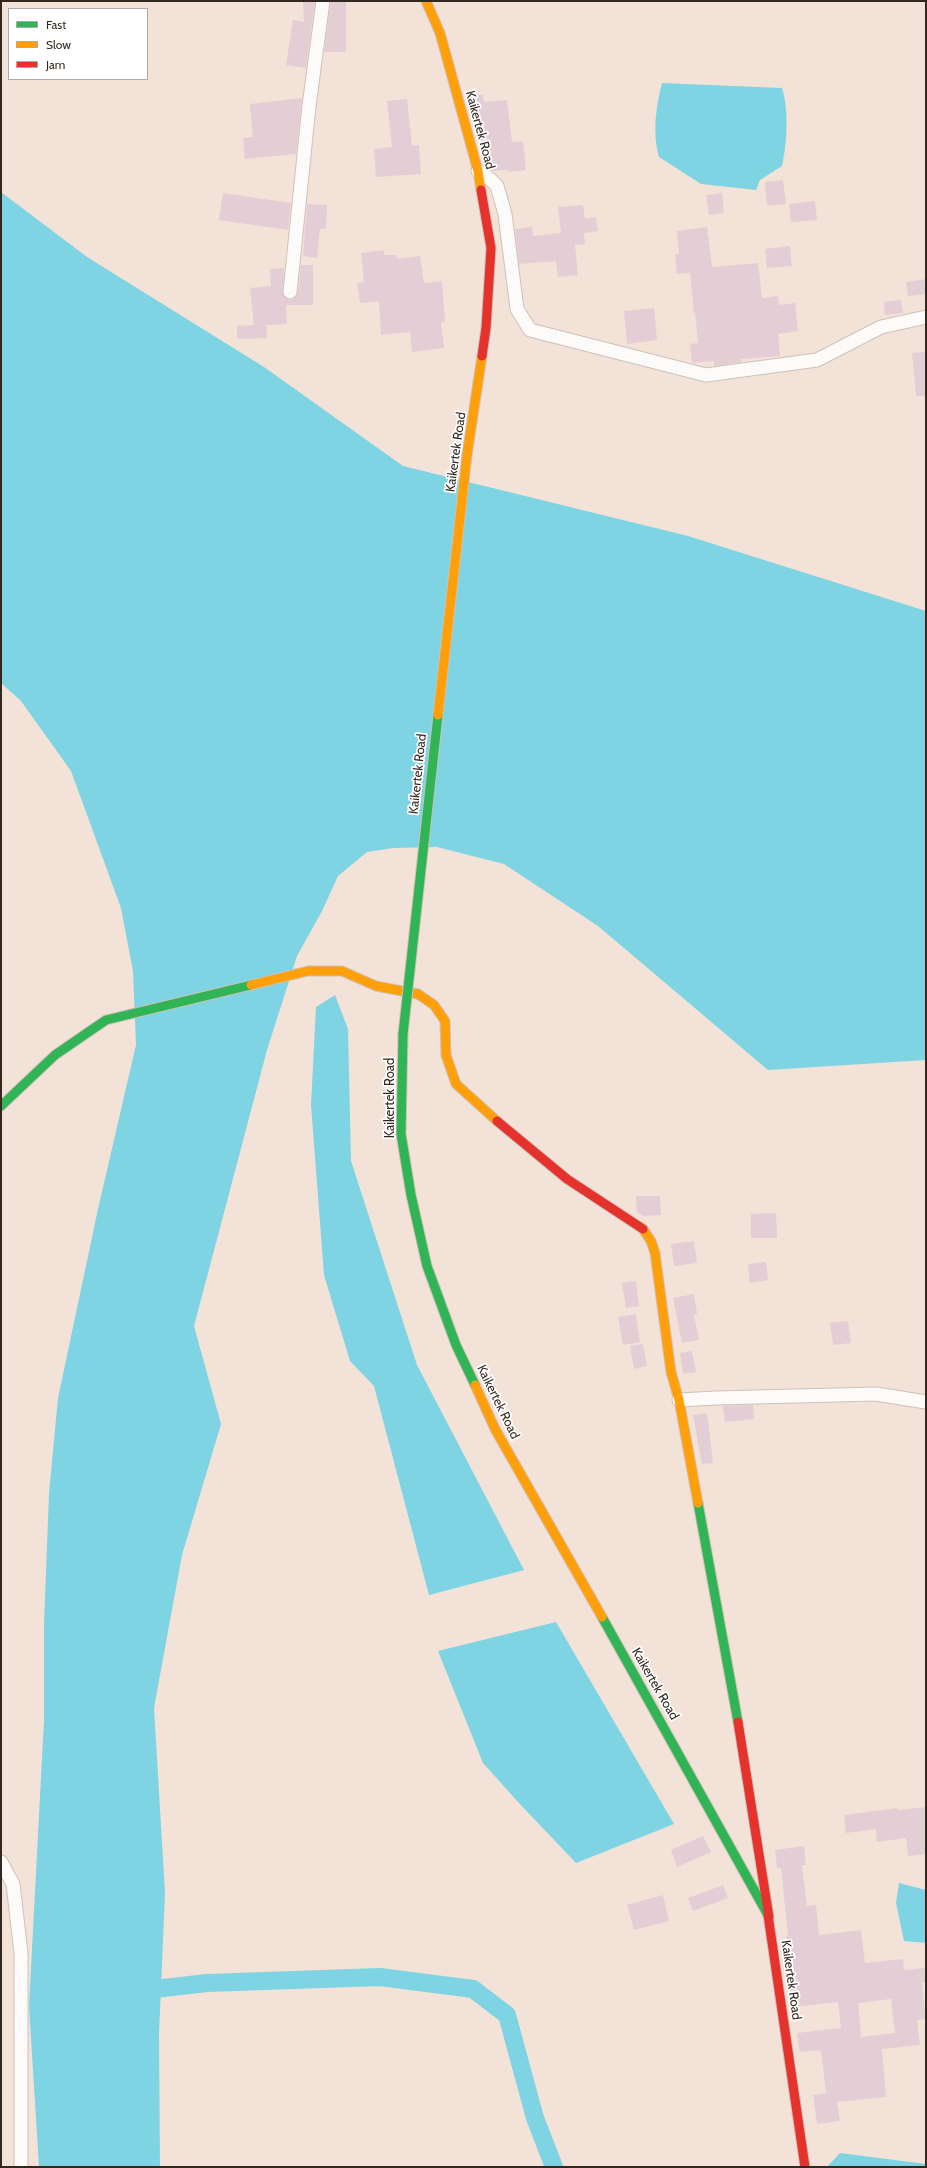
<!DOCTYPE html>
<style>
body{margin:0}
#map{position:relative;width:927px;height:2168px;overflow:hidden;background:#f3e2d7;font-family:Cabin,sans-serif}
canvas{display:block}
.frame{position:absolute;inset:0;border:2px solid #332820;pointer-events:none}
.legend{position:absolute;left:8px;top:8px;width:140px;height:72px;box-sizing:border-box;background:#fff;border:1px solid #ada9a6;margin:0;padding:5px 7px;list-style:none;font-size:12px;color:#332820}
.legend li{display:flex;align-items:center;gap:8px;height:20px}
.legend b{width:20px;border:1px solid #ada9a6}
</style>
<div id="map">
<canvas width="927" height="2168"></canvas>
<div class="frame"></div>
<ul class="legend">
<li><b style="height:5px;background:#30b455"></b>Fast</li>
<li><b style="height:5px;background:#ff9f0a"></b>Slow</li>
<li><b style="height:5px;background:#e5322d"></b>Jam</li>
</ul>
</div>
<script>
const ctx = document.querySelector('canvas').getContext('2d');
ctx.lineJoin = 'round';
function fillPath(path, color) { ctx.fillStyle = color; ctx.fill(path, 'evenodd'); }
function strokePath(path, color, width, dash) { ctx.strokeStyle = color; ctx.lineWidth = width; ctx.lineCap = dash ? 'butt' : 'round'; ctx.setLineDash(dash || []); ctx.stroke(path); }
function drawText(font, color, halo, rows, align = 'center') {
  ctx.font = font + ' Cabin,sans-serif'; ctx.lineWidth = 3.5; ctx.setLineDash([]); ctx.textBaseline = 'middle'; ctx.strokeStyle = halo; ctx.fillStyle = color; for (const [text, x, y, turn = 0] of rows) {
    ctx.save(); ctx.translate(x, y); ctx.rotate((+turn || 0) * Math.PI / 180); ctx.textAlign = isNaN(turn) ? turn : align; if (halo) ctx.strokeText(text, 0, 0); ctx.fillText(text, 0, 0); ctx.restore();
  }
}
const water = new Path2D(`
 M662,83L782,88C789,110 787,144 782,166L760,180L756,190L701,184L659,157C652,133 656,107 662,83Z
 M1,192L87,257L264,367L403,466L688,536L926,611V1060L768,1070L598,926L504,864L437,847L393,848L367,852L338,876L322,911L297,956L267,1050L194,1326L221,1424L182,1555L154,1708L165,1893L159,2034L160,2167H39L29,2006L44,1720V1625L49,1494L58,1398L98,1209L136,1045L133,971L121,908L71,771L21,701L1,683Z
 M335,995L348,1029L351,1161L417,1365L524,1570L429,1595L374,1386L350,1361L324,1275L311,1105L316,1007Z
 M556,1622L674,1824L576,1863L518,1802L483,1763L438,1651Z
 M899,1883L926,1890V1943L904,1941L896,1903Z
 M840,2153L926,2164V2167H827Z`);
const canal = new Path2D(`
 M137,1991L207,1983L380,1977L473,1989L507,2015L535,2118L554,2167`);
const building = new Path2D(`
 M303,1H315L306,68L286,65L293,20L304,22Z
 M331,1H346V52H324Z
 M483,95L484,102L507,100L512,142L523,141L526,170L508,172V170L493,171L489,169L480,137L478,120H475L469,96Z
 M302,98L296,154L245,159L243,138L253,137L250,104Z
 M407,99L412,146L419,145L421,174L376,177L374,149L392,147L387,101Z
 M783,180L786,204L767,206L765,182Z
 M223,193L291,203L288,230L219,220Z
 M722,193L724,213L709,215L706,195Z
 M815,201L817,220L791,222L789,204Z
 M307,204L327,205L326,229H320L317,258L303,256Z
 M583,205L585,219L596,217L598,231L584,233L585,244L575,245L578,275L558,277L556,261L519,264L515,229L532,227L533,236L561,233L558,207Z
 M707,227L712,267L758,263L762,298L778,296L779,305L795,303L798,331L778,334L780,356L741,359L742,362L714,366V361L692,363L690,344L698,343L695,312L694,313L690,273L677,274L675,254H679L677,231Z
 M790,246L792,266L767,268L765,249Z
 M384,250V255H396L397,259L420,256L424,283L442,281L445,322L441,323L444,348L412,352L410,332L381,335L379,301L360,303L357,283L364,282L361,253Z
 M301,265H313V305H286L287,324L266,325L267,338L237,339V326L254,325L250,288L271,286L270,269L284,268L283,295L289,300L294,299L298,293Z
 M926,279V294L908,296L906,282Z
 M901,300L903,313L885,315L884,302Z
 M654,308L657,340L627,344L624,311Z
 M926,352V396H916L912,353Z
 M636,1196H660L661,1215L643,1216L637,1212Z
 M776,1213L777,1238H751V1214Z
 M694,1241L697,1263L674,1266L671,1244Z
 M766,1262L768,1280L750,1283L748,1264Z
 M636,1281L639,1306L626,1308L622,1283Z
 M694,1294L697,1314L694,1315L699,1340L682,1343L673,1298Z
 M636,1314L640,1342L623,1345L618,1317Z
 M848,1321L851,1343L833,1345L830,1323Z
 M643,1344L647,1366L634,1369L630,1346Z
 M692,1351L696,1372L683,1374L680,1353Z
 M753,1405L754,1419L725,1422L723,1406Z
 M707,1413L713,1463L702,1464L693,1415Z
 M926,1807V1854L908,1856L906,1838L877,1842L876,1829L846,1833L844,1815L897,1808L898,1810Z
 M703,1836L711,1852L677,1867L671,1850Z
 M804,1846L806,1865H802L807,1906L816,1905L819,1935L861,1930L865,1963L903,1959L904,1970L926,1968V1982L922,1983L926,2019L917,2020L920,2045L882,2049L886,2097L837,2102L840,2121L817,2124L813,2095L826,2093L821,2050L800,2052L797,2033L841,2028L838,2002L793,2007L787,1967H789L786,1936H788L781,1868H777L775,1850ZM891,1999L895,2033L861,2037L858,2003Z
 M723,1885L728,1898L693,1911L688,1898Z
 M663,1895L669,1921L634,1930L627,1905Z`);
const street = new Path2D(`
 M478,171L490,179L497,186L505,214L517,309L530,330L706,375L817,360L881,327L926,317
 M290,292L309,106L323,1
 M679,1400L716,1398L876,1394L926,1402
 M1,1862L13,1884L21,1953V2167`);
const fast = new Path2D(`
 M403,1034L401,1134L411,1195L427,1266L456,1345L475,1385
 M1,1106L55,1055L106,1020L251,985
 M698,1503L738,1722
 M602,1617L768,1915`);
const slow = new Path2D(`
 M426,1L440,33L478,171L481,190
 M467,455L482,356
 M251,985L308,971H342L376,986L418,994L434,1005L445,1021L446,1055L456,1084L497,1121
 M643,1229L651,1241L655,1253L671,1372L679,1400L698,1503
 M475,1385L495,1429L602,1617`);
const jam = new Path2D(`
 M481,190L491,248L486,328L482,356
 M497,1121L567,1179L643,1229
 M738,1722L769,1917
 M768,1915L805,2167`);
const fastBridge = new Path2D(`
 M403,1034L438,715`);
const slowBridge = new Path2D(`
 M438,715L467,455`);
const streetNames = [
 ["Kaikertek Road",480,130,75],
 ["Kaikertek Road",456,452,-82],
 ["Kaikertek Road",418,774,-84],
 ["Kaikertek Road",390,1098,-90],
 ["Kaikertek Road",498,1402,64],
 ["Kaikertek Road",655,1684,60],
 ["Kaikertek Road",791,1980,82]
];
fillPath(water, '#7ed4e2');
strokePath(canal, '#7ed4e2', 18);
fillPath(building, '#e4ced5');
strokePath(street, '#cec1b8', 15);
strokePath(fast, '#cec1b8', 11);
strokePath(slow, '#cec1b8', 11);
strokePath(jam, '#cec1b8', 11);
strokePath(street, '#fdfbf9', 13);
strokePath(fast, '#30b455', 9);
strokePath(slow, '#ff9f0a', 9);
strokePath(jam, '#e5322d', 9);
strokePath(fastBridge, '#cec1b8', 11, []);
strokePath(slowBridge, '#cec1b8', 11, []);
strokePath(fastBridge, '#30b455', 9);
strokePath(slowBridge, '#ff9f0a', 9);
drawText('13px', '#332820', '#fff', streetNames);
</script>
